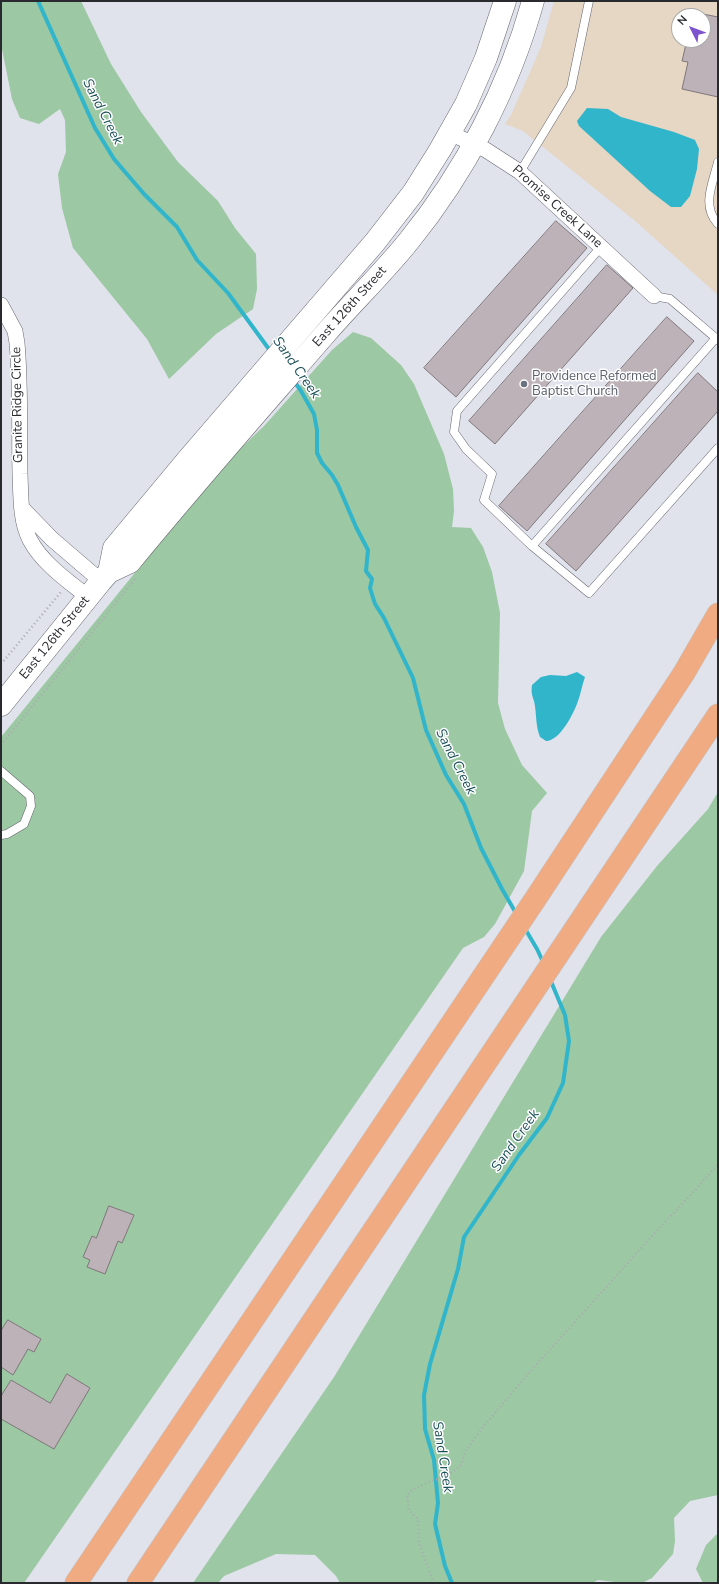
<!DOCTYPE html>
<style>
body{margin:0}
#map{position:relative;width:719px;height:1584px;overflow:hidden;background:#e0e2ec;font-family:"Nunito Sans",sans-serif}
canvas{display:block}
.frame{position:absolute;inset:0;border:2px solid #292a2e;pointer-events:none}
.north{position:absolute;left:671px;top:8px;width:40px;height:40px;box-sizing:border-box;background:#fff;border:1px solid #a9aaab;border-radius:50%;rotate:312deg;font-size:11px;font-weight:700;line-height:16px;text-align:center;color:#292a2e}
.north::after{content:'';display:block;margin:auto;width:14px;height:18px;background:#7d54ce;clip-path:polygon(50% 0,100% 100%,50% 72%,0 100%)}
</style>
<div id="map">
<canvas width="719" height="1584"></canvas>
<div class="frame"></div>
<div class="north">N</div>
</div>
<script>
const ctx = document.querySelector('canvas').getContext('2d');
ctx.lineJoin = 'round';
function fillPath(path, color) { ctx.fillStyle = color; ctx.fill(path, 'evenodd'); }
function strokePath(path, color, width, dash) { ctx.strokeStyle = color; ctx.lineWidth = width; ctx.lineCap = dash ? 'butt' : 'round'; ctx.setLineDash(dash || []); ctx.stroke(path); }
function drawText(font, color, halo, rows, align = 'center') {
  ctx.font = font + ' "Nunito Sans",sans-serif'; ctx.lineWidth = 3; ctx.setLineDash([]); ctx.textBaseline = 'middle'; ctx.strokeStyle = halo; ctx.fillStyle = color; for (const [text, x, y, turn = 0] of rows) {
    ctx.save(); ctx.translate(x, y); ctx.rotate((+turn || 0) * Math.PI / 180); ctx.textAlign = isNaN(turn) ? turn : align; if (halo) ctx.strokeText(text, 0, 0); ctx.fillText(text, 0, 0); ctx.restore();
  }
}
const industrial = new Path2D(`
 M554,1H718V295L634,220L523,131L505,124L511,115L541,47ZM679,16H703V40H679Z`);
const green = new Path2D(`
 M1,1H81L111,64L141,112L178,162L218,201L235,228L256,254L257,289L253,309L216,334L169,379L147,339L73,248L62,208L58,174L66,152L65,120L60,109L39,124L20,118L12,99L1,44Z
 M353,332L371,338L401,365L414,384L444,454L453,489L454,511L452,527L471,528L483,547L492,572L500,613L498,703L505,729L522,765L547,793L532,811L524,871L495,924L484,937L463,948L24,1583H1V737L222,466L264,426L332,350Z
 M718,792V1495L690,1501L674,1518L675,1541L673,1554L652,1578L644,1582L623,1583L598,1580L592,1583H340L336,1576L315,1555L276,1554L224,1576L218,1583H193L334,1377L601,937L657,866L708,809Z
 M718,1533V1583H703L696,1569L706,1545Z`);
const water = new Path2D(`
 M587,108L608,109L621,117L674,132L695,140L699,149L697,169L690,196L681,207H671L650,191L579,126L577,121Z
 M577,672L585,677C582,685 581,693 578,701C574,713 560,741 546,741L540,737C535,724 537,714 534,701C532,695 531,692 532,685L541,677L550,675L566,676Z`);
const stream = new Path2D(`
 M38,1L95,128L114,159L144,194L177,227L197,260L228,293L271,352
 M294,381L301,391L314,414L317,430V453L322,463L332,475L338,485L356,527L368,550L366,571L372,579L370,588L375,604L384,618L413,678L426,730L446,775L464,804L481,848L502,889L517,915
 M524,927L537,949L544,964
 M452,1583L445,1566L435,1524L438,1503L434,1460L425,1429L424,1395L430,1364L458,1269L464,1237L519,1155L547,1118L563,1083L569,1041L565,1015L550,979`);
const building = new Path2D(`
 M703,14L718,17V97L682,89L688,62L682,61L687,40H703Z
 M556,221L587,248L456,397L424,368Z
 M607,265L633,288L495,444L469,421Z
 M667,317L694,341L527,531L499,506Z
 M698,373L718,392V411L576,571L546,544Z
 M109,1206L134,1215L122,1243L118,1241L105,1274L87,1267L90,1260L83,1257L92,1236L96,1238Z
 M8,1320L41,1339L34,1352L28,1349L13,1375L1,1367V1331Z
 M67,1374L90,1388L54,1449L1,1419V1396L11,1380L50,1403Z`);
const path = new Path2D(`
 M1,664L61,592
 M1,745L135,579
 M434,1583L419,1543L418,1519L409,1510L407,1495L415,1488L450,1474L461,1465L465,1452L484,1426L528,1374L654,1234L697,1188L718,1164`);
const lane = new Path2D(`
 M718,162C713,183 701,206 718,224
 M520,172L571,88L589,1
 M601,247L457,411L454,432L466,449L492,474L484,500L532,546L589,593L718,448
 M654,296L670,299L718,340
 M532,546L716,338
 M1,771L30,796L31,806L24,824L7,834L1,835`);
const street = new Path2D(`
 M450,133L486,150L520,172L654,296
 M1,305L15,331L17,343C21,387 19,431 20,474C21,496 20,521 30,540C42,563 68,581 88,597
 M22,508L52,539L101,581`);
const secondary = new Path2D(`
 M109,572L114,548L189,458L375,242L413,193L440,150L466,104L486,58L505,1
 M1,705L101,581L109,572L130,562C194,484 260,409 326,333C353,302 382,274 408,242C465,172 509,88 533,1`);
const highway = new Path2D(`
 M76,1583L536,898L684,673L718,614
 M138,1583L718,715`);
const markers = [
 [524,384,4,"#6b7280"]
];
const streetNames = [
 ["Promise Creek Lane",557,207,42],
 ["East 126th Street",350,307,-48],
 ["Granite Ridge Circle",18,405,-91],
 ["East 126th Street",55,638,-51]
];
const worshipNames = [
 ["Providence Reformed",532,377],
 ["Baptist Church",532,392]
];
const waterNames = [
 ["Sand Creek",102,112,63],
 ["Sand Creek",296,368,55],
 ["Sand Creek",455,762,63],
 ["Sand Creek",516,1141,-55],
 ["Sand Creek",442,1457,81]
];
fillPath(industrial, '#e6d6c4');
fillPath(green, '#9cc8a3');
fillPath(water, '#31b5cb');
strokePath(stream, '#31b5cb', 4);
fillPath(building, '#bcb2b7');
strokePath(building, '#80777c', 1);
strokePath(lane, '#65666f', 9);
strokePath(street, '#65666f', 16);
strokePath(secondary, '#65666f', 23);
strokePath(highway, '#c3c3c4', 23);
strokePath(path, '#a9aab2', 2.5, [1, 3]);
strokePath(lane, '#fff', 8);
strokePath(street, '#fff', 15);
strokePath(secondary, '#fff', 22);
strokePath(highway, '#f0ab82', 22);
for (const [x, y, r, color] of markers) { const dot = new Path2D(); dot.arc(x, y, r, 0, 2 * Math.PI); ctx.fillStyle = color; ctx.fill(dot); strokePath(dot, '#fff', 1.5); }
drawText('13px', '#292a2e', '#fff', streetNames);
drawText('13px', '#5b616d', '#fff', worshipNames, 'left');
drawText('italic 14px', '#1a5059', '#fff', waterNames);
</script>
